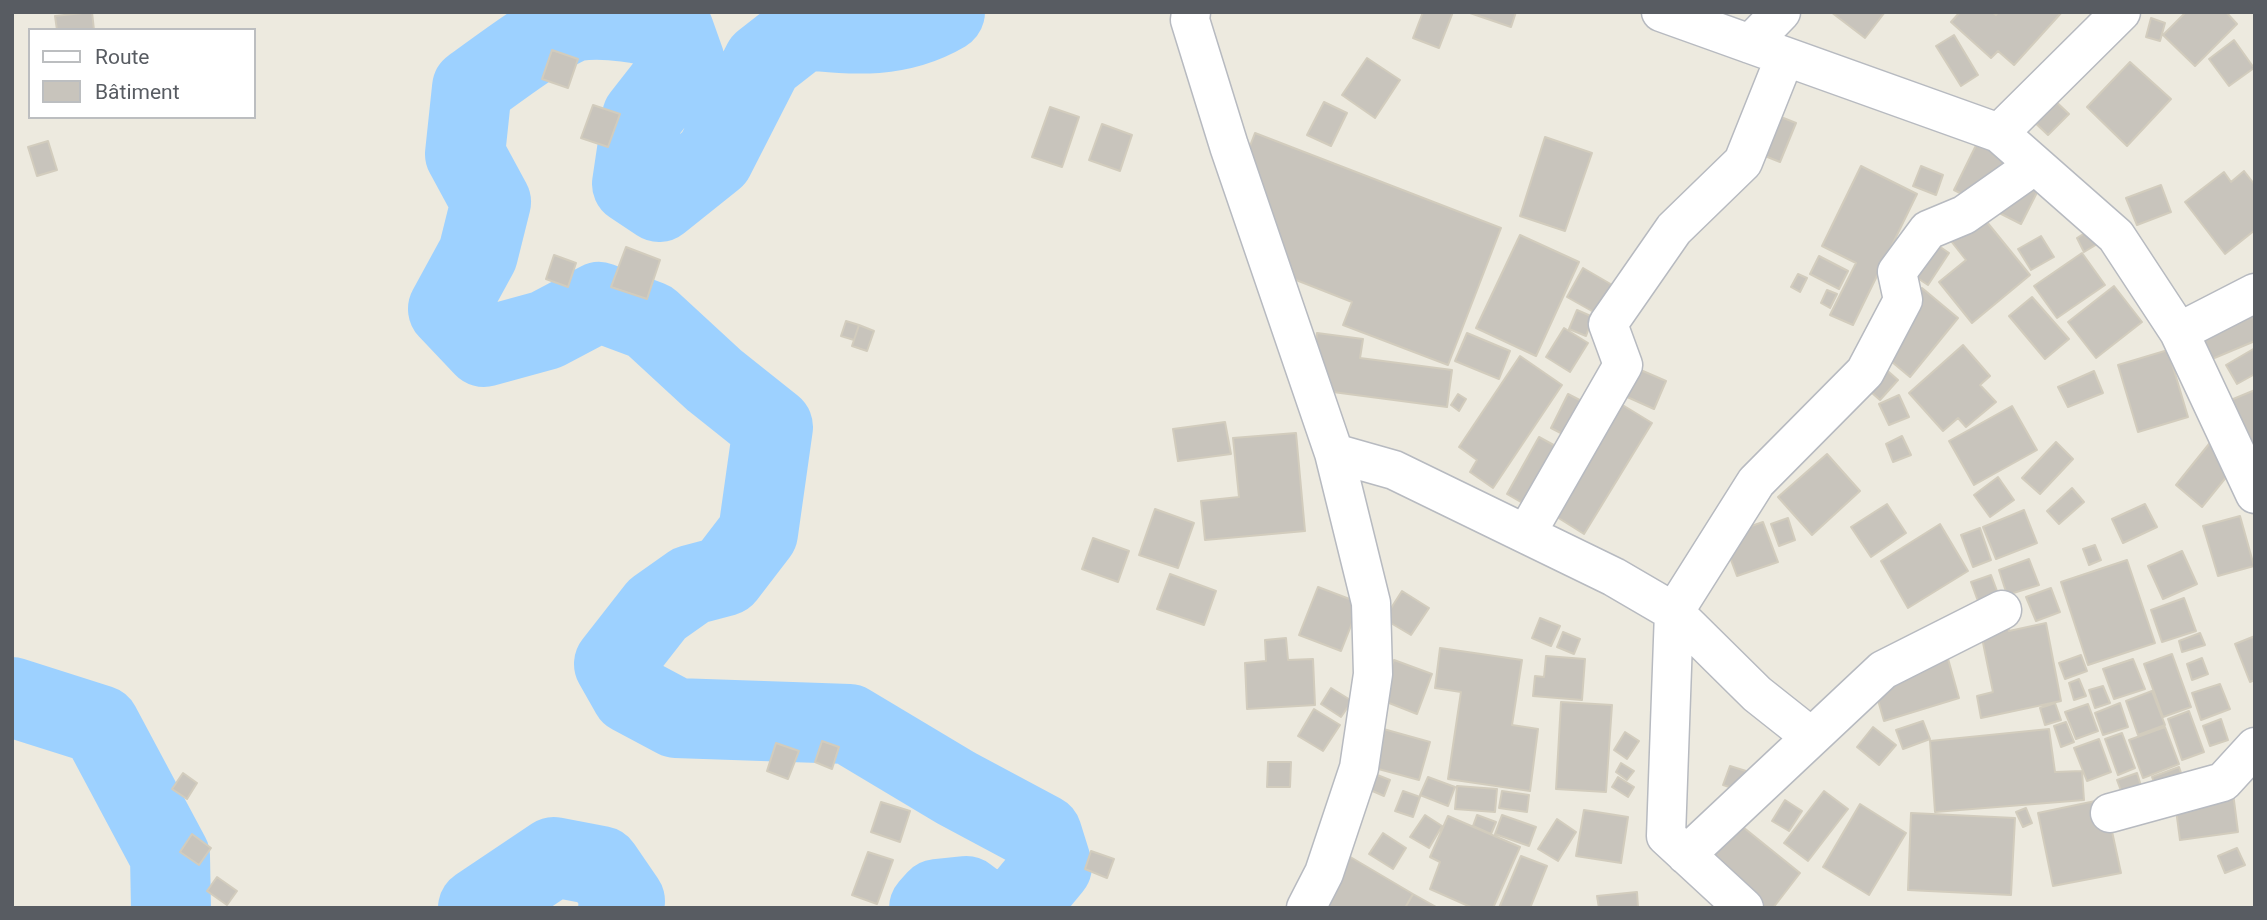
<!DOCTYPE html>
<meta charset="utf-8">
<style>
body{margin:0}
#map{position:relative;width:2267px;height:920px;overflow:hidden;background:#edeadf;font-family:Roboto,sans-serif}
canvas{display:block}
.frame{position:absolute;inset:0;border:14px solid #585c62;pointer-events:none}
.legend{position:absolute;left:28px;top:28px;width:228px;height:91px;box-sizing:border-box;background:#fff;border:2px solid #bcbec0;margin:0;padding:9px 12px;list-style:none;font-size:21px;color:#585c62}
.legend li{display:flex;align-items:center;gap:14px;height:35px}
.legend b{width:35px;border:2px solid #bcbec0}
</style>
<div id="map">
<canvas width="2267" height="920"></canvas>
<div class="frame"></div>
<ul class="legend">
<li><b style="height:9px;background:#fff"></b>Route</li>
<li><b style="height:19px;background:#c8c4bc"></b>Bâtiment</li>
</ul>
</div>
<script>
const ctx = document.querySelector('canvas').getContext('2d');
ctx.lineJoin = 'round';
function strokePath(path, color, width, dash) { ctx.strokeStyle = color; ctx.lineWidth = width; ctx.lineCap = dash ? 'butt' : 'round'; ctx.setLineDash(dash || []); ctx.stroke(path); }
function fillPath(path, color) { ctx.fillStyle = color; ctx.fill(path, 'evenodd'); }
const river = new Path2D(`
 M945,12C899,39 855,35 804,30L763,62L714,158L659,202L632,184L642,117L685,62L674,31C643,24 609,17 577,21C559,23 490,75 472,88L465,154L491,202L478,254L448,309L484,347L546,330L599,302L650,321L714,380L773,427L758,533L725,576L691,585L657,609L614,664L631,694L676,718L849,724L956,788L1042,834L1052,866L1024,900L1010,908
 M12,697L100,725L170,856L171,908
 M478,908L554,857L601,866L625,901L618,908
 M929,908L937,899L966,896L982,908`);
const building = new Path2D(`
 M92,12L94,30H57L55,16Z
 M1423,12H1453L1439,48L1413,38Z
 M1467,12H1516L1511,27Z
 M1831,12H1885L1865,38Z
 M1960,12H1992L1996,15L1998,12H2062L2014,65L1998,51L1991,58L1951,22Z
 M2186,12H2226L2237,24L2195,66L2163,35Z
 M2151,18L2165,23L2160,41L2146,37Z
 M1954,35L1978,75L1961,86L1936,46Z
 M2234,40L2254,68L2229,86L2209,59Z
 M552,50L578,59L568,88L542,79Z
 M1367,58L1400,80L1375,118L1342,95Z
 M2130,62L2171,99L2127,146L2087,107Z
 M2032,79L2069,114L2048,135L2012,101Z
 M1324,102L1347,113L1331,146L1307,135Z
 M593,105L620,114L608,147L581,138Z
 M1050,107L1079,117L1062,167L1032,157Z
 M1776,115L1796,123L1780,162L1760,154Z
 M1102,124L1132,135L1120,171L1089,160Z
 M1985,127L2053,161L2021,224L1954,190Z
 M1255,133L1501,228L1448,365L1343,325L1352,302L1258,265L1233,190Z
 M1545,137L1592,153L1565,231L1520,216Z
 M48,141L57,170L37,176L28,147Z
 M1861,166L1917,194L1853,325L1830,315L1856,263L1822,246Z
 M1921,166L1943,175L1936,195L1913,186Z
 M2244,171L2255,185V230L2225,254L2185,202L2224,172L2231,182Z
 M2161,185L2171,212L2137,225L2126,198Z
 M1982,216L2030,275L1972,323L1939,282L1966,260L1951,241Z
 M2096,226L2104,240L2084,252L2077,238Z
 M1920,233L1949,253L1928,285L1899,266Z
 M1520,235L1579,262L1536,356L1476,328Z
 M2041,236L2054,257L2031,270L2018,249Z
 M626,247L660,260L647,299L611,287Z
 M2082,253L2105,285L2057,318L2034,286Z
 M554,255L576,263L568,287L546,279Z
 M1819,256L1848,271L1839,289L1810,274Z
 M1583,268L1614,286L1599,315L1567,297Z
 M1798,274L1807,278L1800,292L1791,287Z
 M2114,286L2142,322L2096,358L2068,322Z
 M1922,288L1958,318L1910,377L1874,347Z
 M1827,290L1837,294L1830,308L1821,303Z
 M2032,297L2069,339L2045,359L2009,316Z
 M1577,310L1593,317L1586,336L1569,329Z
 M2192,311L2255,313V341L2212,359Z
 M846,321L859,325L854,340L841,336Z
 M859,325L874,331L867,351L852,346Z
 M1564,328L1588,343L1570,372L1546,357Z
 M1317,333L1363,339L1360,358L1452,370L1447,407L1310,389Z
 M1467,333L1510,351L1499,379L1455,361Z
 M1963,345L1990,376L1980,385L1996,402L1966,427L1958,418L1943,431L1909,393Z
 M2255,348V374L2237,384L2226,365Z
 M2168,350L2188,417L2138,432L2118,365Z
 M1866,352L1898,380L1880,400L1849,373Z
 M1520,356L1562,385L1493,488L1470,472L1477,460L1459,447Z
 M1636,368L1666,381L1654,409L1625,396Z
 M2094,371L2103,393L2068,407L2058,387Z
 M2255,390V441L2243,445L2226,402Z
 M1458,394L1466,399L1459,411L1451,405Z
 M1568,394L1601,411L1584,445L1551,428Z
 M1899,395L1909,417L1889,425L1879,404Z
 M1616,401L1652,423L1584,534L1549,512Z
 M2012,406L2037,450L1974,485L1949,441Z
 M1225,422L1231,454L1178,461L1173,429Z
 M1296,433L1305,531L1205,540L1201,501L1239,497L1233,438Z
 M1902,436L1911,455L1893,462L1886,444Z
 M1539,437L1570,454L1538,512L1507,494Z
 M2056,442L2073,459L2040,494L2022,478Z
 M2209,444L2236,465L2202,507L2176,485Z
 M1827,454L1860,491L1812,535L1778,497Z
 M1998,477L2014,500L1990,517L1974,495Z
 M2072,488L2084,502L2059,524L2047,511Z
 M1887,504L1906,533L1871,557L1851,527Z
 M2145,504L2157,527L2123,543L2112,519Z
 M1155,509L1194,523L1178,568L1139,555Z
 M2024,510L2037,543L1996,559L1983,527Z
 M2240,516L2254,566L2218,576L2203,526Z
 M1788,518L1795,540L1779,546L1771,524Z
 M1763,522L1778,562L1737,576L1722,536Z
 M1940,524L1968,571L1908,608L1881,561Z
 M1980,528L1991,560L1973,567L1961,535Z
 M1093,538L1129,551L1118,582L1082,569Z
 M2095,545L2101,560L2089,565L2083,549Z
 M2182,551L2197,584L2163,599L2148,566Z
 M2029,559L2039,585L2007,595L1999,570Z
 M2127,560L2155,643L2088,665L2061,582Z
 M1170,574L1216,591L1204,625L1157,609Z
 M1991,575L2003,607L1983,615L1971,582Z
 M1318,587L1360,603L1341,651L1299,635Z
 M2051,588L2060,612L2036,621L2026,597Z
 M1402,591L1429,608L1411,635L1384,619Z
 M2184,598L2196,631L2162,642L2151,610Z
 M1540,618L1560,626L1551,646L1532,638Z
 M2007,618L2009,631L2046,623L2061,701L1981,718L1977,696L1993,692L1979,623Z
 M1563,632L1580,639L1574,654L1557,647Z
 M2200,633L2205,645L2182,652L2179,641Z
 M2255,636V680L2250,682L2235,644Z
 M1286,638L1288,660L1313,659L1315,705L1247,709L1245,663L1266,661L1265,640Z
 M1440,648L1522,660L1512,725L1538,729L1530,791L1448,779L1461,692L1435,688Z
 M1945,648L1959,698L1884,721L1867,662Z
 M2172,654L2191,707L2163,717L2144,664Z
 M2081,655L2087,671L2065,679L2059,663Z
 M1546,656L1585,659L1582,700L1533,696L1535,676L1544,677Z
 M2202,658L2208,674L2192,680L2187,664Z
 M2133,659L2145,689L2114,699L2103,669Z
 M1394,660L1432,674L1417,714L1379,699Z
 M2079,679L2086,696L2074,700L2069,683Z
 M2220,684L2230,709L2201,720L2192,693Z
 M2103,686L2110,703L2095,708L2089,690Z
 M1331,688L1352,701L1341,717L1321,704Z
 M2152,691L2165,725L2138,735L2126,701Z
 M1561,702L1612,705L1606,792L1556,789Z
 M2055,703L2061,720L2045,725L2040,708Z
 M2120,703L2128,727L2103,735L2095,713Z
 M2088,704L2098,731L2076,739L2065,712Z
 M1314,709L1340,725L1323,751L1298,736Z
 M2189,711L2204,752L2182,760L2168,719Z
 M2221,719L2228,740L2210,746L2203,726Z
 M1923,721L1930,739L1903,749L1896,730Z
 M2066,722L2074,742L2061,747L2054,726Z
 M1369,725L1430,742L1419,780L1360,764Z
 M1873,727L1896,745L1879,765L1857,747Z
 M2165,727L2179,764L2143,778L2129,740Z
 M2049,729L2055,772L2082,771L2084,800L1935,812L1930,741Z
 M1625,732L1639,741L1627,759L1614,750Z
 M2122,733L2135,768L2118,775L2105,739Z
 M2099,739L2111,772L2087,781L2074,748Z
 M822,741L839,747L832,769L815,762Z
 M776,743L799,751L788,779L767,771Z
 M1268,762H1291L1290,787H1267Z
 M1621,763L1634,771L1627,780L1616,772Z
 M1730,766L1746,771L1739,790L1723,785Z
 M2179,767L2187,790L2161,800L2152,777Z
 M1367,771L1390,780L1384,796L1361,786Z
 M183,773L197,783L187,799L172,789Z
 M2137,773L2142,789L2123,796L2117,780Z
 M1428,777L1455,787L1448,806L1420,795Z
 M1618,777L1634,787L1628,797L1612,787Z
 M1457,786L1497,789L1495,812L1455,809Z
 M1403,791L1420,797L1413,817L1395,811Z
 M1502,791L1529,795L1527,812L1499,808Z
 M1824,791L1848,809L1808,861L1784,843Z
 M2233,793L2238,832L2180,840L2175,802Z
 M2105,799L2121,873L2053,886L2038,813Z
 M1785,800L1802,811L1789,831L1772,821Z
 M881,802L910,811L900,842L871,832Z
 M1860,804L1906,833L1869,895L1823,867Z
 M2026,808L2032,823L2023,827L2016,812Z
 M1584,810L1628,817L1621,863L1576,856Z
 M1911,813L2015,818L2011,895L1908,890Z
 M1425,815L1442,826L1429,848L1410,837Z
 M1477,815L1496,822L1491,834L1473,826Z
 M1502,815L1536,827L1529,846L1495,834Z
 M1728,815L1800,873L1773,908H1762L1695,855Z
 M1448,816L1520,847L1493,908H1473L1430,889L1440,862L1430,857Z
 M1557,819L1576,832L1558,861L1538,849Z
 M1383,833L1406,848L1393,869L1369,854Z
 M192,834L211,848L199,865L180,852Z
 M2237,848L2245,865L2225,873L2218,856Z
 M1091,851L1114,859L1107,878L1085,869Z
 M868,852L893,860L877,904L852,895Z
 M1347,855L1413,894L1405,908H1331L1319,901Z
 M1521,856L1547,866L1530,908H1499Z
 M217,877L237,891L227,905L207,891Z
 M1637,892L1638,908H1599L1597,896Z
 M1413,894L1438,908H1405Z`);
const minor = new Path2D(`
 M1191,12L1190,20L1229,146L1334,453L1371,603L1373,674L1359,768L1324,873L1306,908
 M1661,12L1999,133L2116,236L2179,332L2255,494
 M1750,44L1781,12
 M1999,133L2121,12
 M2179,332L2255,293
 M1334,453L1394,470L1614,577L1674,612L1757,694L1810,736
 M1526,534L1623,365L1608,324L1674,229L1743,162L1785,57
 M2110,813L2223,782L2255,747
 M1686,855L1883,670L2002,610
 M1744,908L1666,836L1674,612L1756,482L1865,372L1903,300L1897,272L1928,230L1964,215L2035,165`);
strokePath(river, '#9dd1ff', 80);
fillPath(building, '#c8c4bc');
strokePath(building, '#d2ccbd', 2);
strokePath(minor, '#b7bac0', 41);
strokePath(minor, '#fff', 38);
</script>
